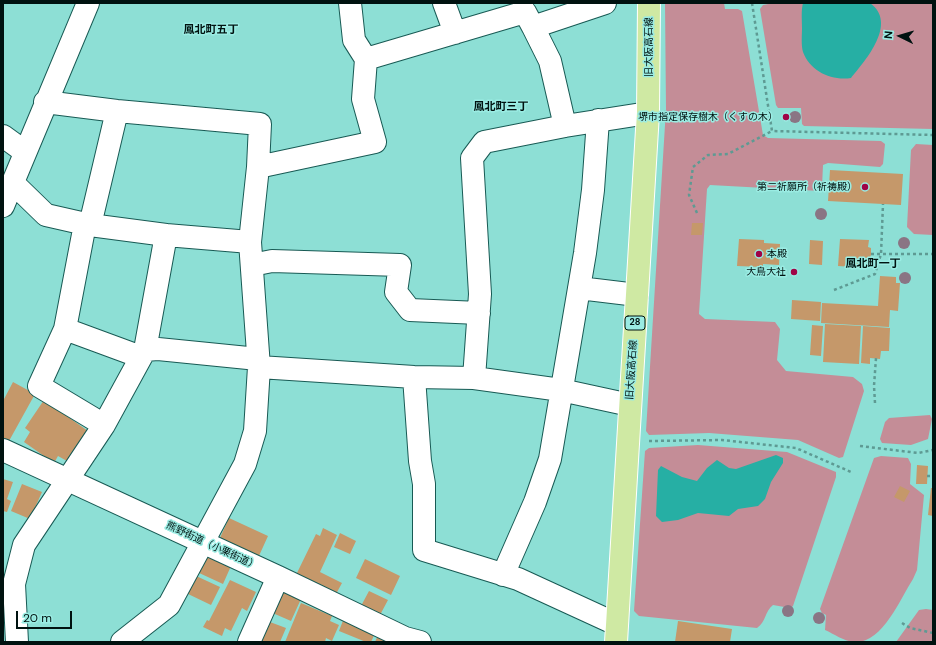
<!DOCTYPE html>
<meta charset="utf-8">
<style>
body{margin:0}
#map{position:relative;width:936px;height:645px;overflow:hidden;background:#8ddfd5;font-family:"DM Sans",sans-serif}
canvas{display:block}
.frame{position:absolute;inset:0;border:4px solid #001210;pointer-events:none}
.north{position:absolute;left:880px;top:16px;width:40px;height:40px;-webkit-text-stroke:3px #9aece3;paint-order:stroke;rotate:275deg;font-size:11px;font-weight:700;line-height:16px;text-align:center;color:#001210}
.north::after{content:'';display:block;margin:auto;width:14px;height:18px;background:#001210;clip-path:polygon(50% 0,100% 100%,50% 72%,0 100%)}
.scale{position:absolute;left:16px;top:611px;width:56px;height:18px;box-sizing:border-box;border:2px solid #001210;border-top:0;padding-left:5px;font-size:12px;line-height:14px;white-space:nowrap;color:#001210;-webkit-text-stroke:3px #9aece3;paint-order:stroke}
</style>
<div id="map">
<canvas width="936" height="645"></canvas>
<div class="frame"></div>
<div class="north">N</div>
<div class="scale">20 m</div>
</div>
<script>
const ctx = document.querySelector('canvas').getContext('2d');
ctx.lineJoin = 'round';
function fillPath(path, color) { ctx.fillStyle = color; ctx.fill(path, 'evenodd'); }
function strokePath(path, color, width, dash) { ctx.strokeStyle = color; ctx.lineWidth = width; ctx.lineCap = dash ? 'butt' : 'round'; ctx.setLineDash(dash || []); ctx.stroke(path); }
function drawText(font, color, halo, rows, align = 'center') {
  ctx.font = font + ' "DM Sans","Noto Sans JP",sans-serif'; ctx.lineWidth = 3; ctx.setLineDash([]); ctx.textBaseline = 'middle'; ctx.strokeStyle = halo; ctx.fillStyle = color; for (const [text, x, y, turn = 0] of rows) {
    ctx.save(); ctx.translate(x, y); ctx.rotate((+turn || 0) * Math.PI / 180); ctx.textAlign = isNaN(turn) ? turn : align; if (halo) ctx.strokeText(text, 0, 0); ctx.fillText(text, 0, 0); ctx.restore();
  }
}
const green = new Path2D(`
 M665,3H724L725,9H738L742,11L763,135L768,138L881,141L885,144L883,164L880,167L828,163L823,165L822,187L820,191L710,185L707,189L699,314L705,319L775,322L780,329L777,360L786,371L853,377L862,384L864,391L843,457L839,458L798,440L709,433L649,435L646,431L666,109Z
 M774,3H933V129L804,126L802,124L801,108H778L776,105L760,9L763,5Z
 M916,144L933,145V235L914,234L907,227L911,150Z
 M930,415L932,419L928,439L911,445L882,443L880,439L885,422L889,418Z
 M698,445L787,452L836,472V477L793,606L790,608L773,605C765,611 766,622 757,628L639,616L634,611L645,451L649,448Z
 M881,456L908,458L911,464L910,484L924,495L917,570L913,579C900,599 882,645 853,642C844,641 834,634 825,630L826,615L822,613L820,609L874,458Z
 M926,609L933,610V642H896L919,610Z`);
const water = new Path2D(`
 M803,3H870C898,23 866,60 851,78C831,81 810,71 803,52C801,45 802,35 802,28C802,19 801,11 803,3Z
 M776,455L783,458V463L771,482L765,499L758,506L738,509L729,516L698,513L678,520L662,522L656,516L658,470L661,466L682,477L697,481L707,468L717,460L729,468L736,469Z`);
const building = new Path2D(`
 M830,170L903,174L901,205L828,201Z
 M692,223H703L702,235H691Z
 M739,239L764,240V243L780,244L779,265L763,264V267L737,266Z
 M840,239L869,240L868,247L871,248V254L870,260H867V268L838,266Z
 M810,240L823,241L822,265L809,264Z
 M880,276L896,277V283H900L898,311L890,310L889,327L821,323L822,303L878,306Z
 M792,300L821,302L820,321L791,319Z
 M825,324L861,326L859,364L823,362Z
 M812,325L823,326L821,356L810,355Z
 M863,326L890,328L889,351H881L880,359L870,358V364L861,363Z
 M13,382L35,394L9,441L3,438V401Z
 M44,400L88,431L67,461L58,456L54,463L24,442L30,432L25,428Z
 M917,465L928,466L927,484H916Z
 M3,479L13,482L7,499L11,501L7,512L3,511Z
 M22,484L42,492L30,519L11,511Z
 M900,486L910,491L904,502L894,497Z
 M931,488H933V516L928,515Z
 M229,518L268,536L258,558L219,540Z
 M323,528L337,535L320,572L342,583L336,594L296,575L316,534L320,536Z
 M340,533L356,541L350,554L334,547Z
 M206,554L231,566L223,584L197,572Z
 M365,559L400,576L391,595L356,578Z
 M194,575L220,587L211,605L186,593Z
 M230,580L256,592L247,611L242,608L231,631L225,628L222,636L203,627L207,620L209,621Z
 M277,589L301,599L291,621L268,611Z
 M369,591L388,600L380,615L361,606Z
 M301,603L332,616L330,621L339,625L332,641L326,638L325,642H285Z
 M344,618L376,631L371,642H366L339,631Z
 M262,619L286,628L280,642H255Z
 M678,621L732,629L730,642H675Z
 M378,635L397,642H375Z`);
const path = new Path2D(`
 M752,3L772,131L933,135
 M697,213L689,195L693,167L708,155L728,154L772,131
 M871,254H933
 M834,290L875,274L881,254L883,204
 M875,403L874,386L876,358
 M649,441L722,440L796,448L851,472
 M860,446L918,453L933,450
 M927,476H933
 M902,623L910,628L933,633`);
const minor = new Path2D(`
 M350,3L354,40L366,59
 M444,3L455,33
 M533,27L550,61L565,126
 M45,102L117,111L260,124L258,167
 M3,136L25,152
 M13,183L46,215L90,225L166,235
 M3,206L88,3
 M85,224L65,329L39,386L104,425
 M90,225L117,111
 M252,265L272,261L400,265L396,292L410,310L479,313
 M579,288L637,295
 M65,329L141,357
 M145,350L158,349L258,359
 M259,367L414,377L474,378L561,390L630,405
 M414,377L420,461L424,484V550L518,579L616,624
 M474,378L480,294L472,158L484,142L565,126L648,113
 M3,450L278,577L405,638L420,642
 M503,575L535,502L550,459L585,253L593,190L598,120
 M17,642L14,584L24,545L104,425L145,350L166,235L250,242
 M122,642L169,605L245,464L255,431L259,367L250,242L258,167L375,142L363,99L366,59L525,12L533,27L605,3
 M249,642L278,577`);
const major = new Path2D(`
 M616,642L648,113L649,3`);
const trees = [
 [795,117],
 [821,214],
 [904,243],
 [905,278],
 [788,611],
 [819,618]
];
const markers = [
 [786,117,4,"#9f0346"],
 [865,187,4,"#9f0346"],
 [759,254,4,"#9f0346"],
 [794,272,4,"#9f0346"]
];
const shields = [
 [635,323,20]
];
const shieldNames = [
 ["28",635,323]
];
const streetNames = [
 ["旧大阪高石線",649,47,-90],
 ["旧大阪高石線",632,370,-86],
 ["熊野街道（小栗街道）",212,546,25]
];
const poiNames = [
 ["堺市指定保存樹木（くすの木）",778,117],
 ["第二祈願所（祈祷殿）",857,187],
 ["本殿",767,254,"left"],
 ["大鳥大社",786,272]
];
const neighbourhoodNames = [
 ["鳳北町五丁",211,30],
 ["鳳北町三丁",501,107],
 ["鳳北町一丁",873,264]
];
fillPath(green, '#c48d97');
fillPath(water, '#26afa4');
fillPath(building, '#c5986a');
strokePath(minor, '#185a54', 24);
strokePath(major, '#fff', 24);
strokePath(path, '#5e9a93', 2.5, [3, 3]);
strokePath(minor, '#fff', 22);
strokePath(major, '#cfe9a3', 22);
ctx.fillStyle = '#8a7584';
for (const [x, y] of trees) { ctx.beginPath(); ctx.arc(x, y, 6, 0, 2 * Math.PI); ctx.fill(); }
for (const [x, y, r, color] of markers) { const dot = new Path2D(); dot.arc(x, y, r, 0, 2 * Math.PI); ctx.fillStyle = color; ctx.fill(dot); strokePath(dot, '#9aece3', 1.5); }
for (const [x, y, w] of shields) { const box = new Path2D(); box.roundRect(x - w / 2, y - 7, w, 14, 3); ctx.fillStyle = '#9aece3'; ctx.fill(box); strokePath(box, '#001210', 1); }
drawText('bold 9px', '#001210', null, shieldNames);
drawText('10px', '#001210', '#9aece3', streetNames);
drawText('10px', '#001210', '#9aece3', poiNames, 'right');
drawText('bold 11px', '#001210', '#9aece3', neighbourhoodNames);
</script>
